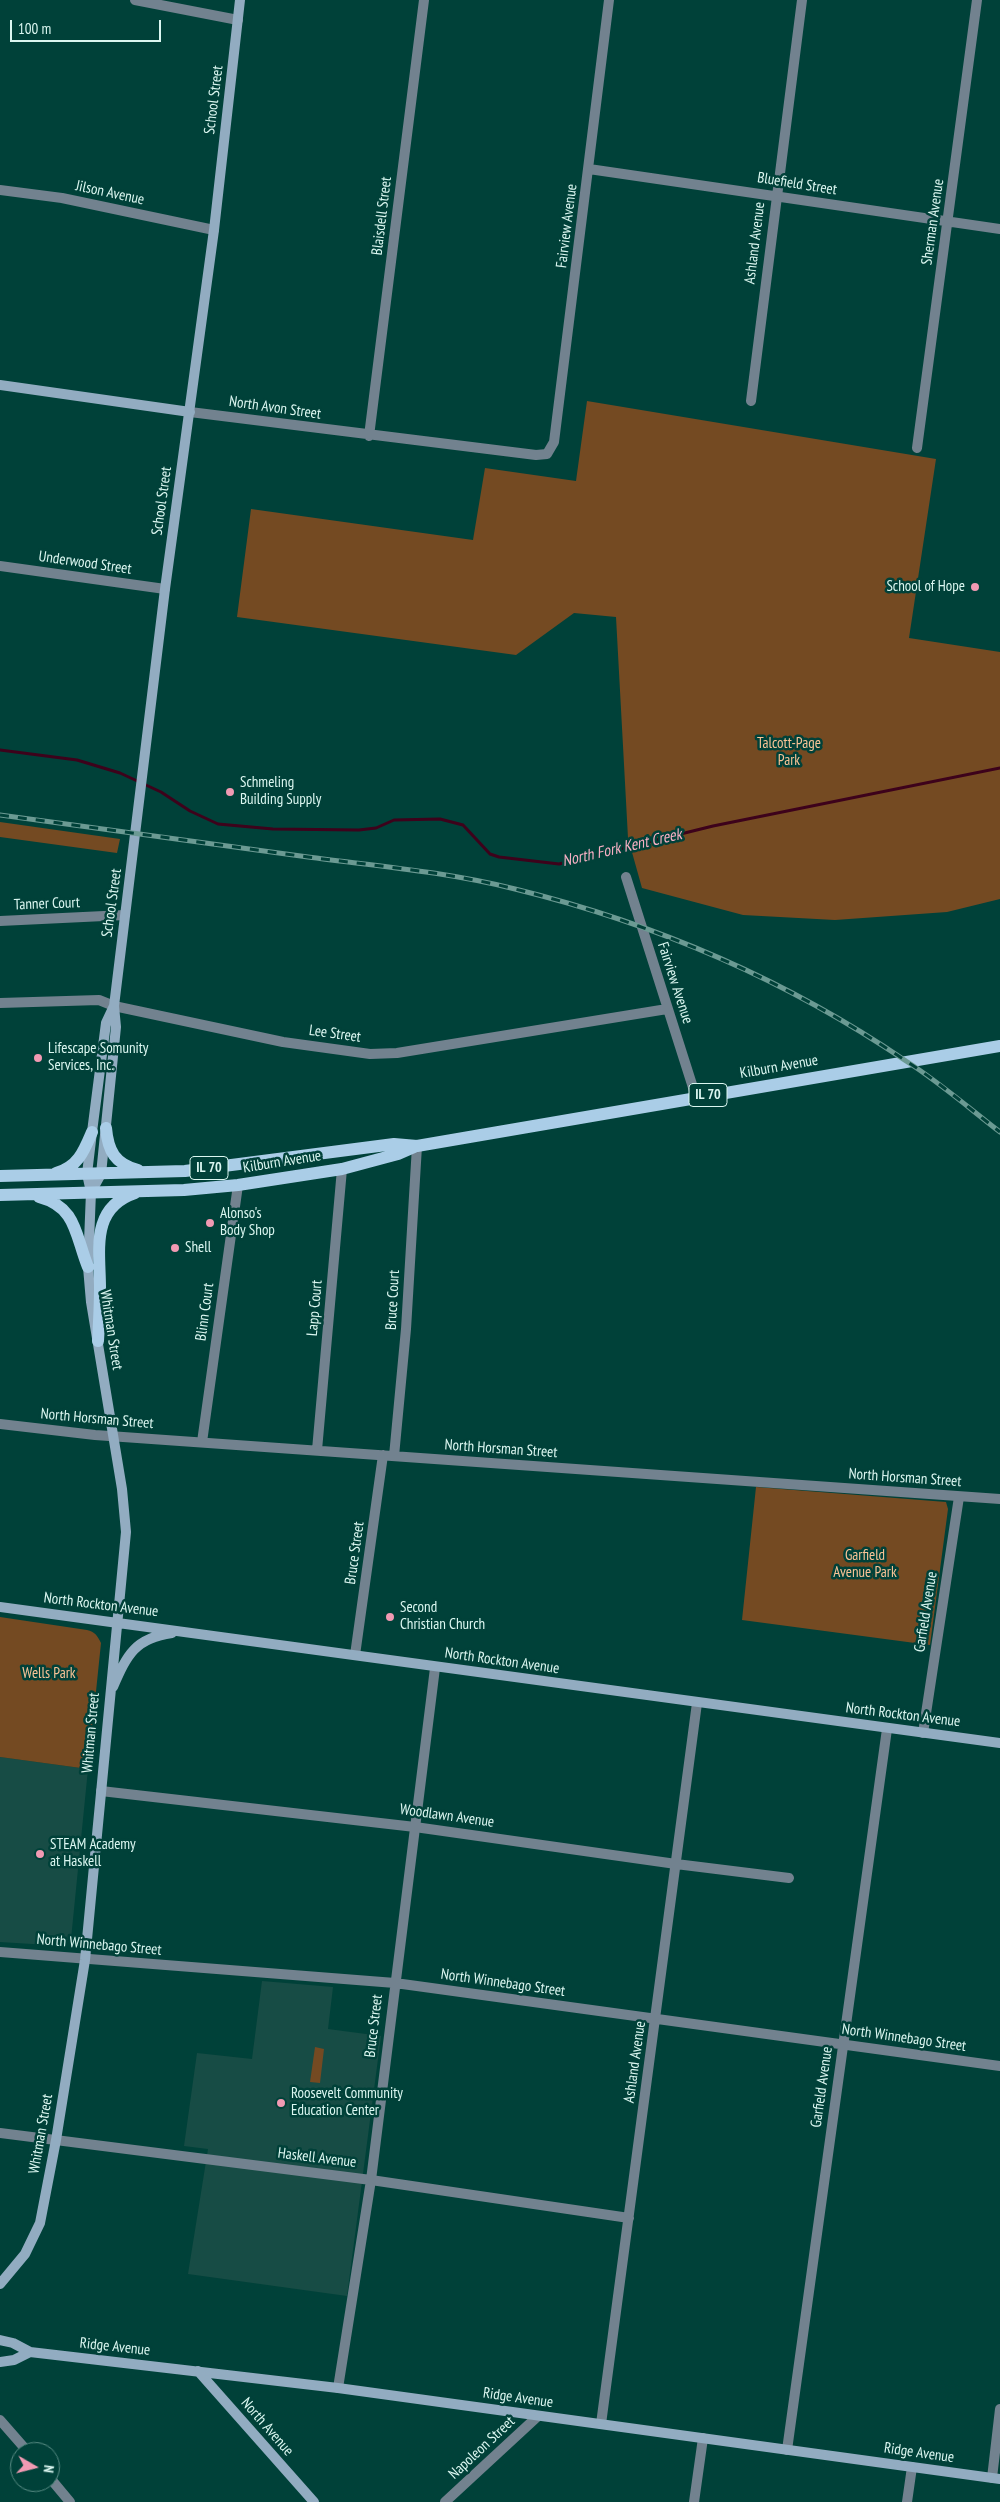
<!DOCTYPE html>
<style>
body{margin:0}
#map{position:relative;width:1000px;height:2502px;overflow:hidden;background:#004139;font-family:"PT Sans Narrow",sans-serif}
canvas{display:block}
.north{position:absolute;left:10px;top:2442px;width:50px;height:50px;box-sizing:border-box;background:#004139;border:1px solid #588a83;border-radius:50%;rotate:98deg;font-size:14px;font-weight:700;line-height:20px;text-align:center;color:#dbf7f1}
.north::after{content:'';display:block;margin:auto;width:18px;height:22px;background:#f19ab3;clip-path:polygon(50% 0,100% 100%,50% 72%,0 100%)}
.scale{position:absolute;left:10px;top:20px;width:151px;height:22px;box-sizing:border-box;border:2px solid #dbf7f1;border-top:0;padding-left:6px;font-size:15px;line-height:18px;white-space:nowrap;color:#dbf7f1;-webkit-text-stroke:4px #004139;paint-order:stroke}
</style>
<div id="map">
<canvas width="1000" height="2502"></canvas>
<div class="north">N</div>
<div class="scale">100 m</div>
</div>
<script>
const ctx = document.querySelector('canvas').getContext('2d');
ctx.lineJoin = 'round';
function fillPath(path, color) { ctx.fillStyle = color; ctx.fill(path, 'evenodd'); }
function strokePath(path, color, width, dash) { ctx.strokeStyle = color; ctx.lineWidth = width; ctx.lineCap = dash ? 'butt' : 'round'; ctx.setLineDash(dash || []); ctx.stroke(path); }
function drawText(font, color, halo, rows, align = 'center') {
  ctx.font = font + ' "PT Sans Narrow",sans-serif'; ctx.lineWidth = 5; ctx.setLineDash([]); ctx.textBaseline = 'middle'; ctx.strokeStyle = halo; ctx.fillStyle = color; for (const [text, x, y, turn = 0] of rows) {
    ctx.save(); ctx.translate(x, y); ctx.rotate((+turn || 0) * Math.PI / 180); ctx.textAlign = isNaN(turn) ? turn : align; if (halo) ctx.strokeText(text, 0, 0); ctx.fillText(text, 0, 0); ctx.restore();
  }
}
const built = new Path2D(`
 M0,1757L88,1769L71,1939L65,1946L0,1942Z
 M262,1981L333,1987L328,2029L381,2036L347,2296L188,2274L208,2149L184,2146L197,2053L252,2059Z`);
const green = new Path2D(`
 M587,401L936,459L909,638L1000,652V899L947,912L835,920L743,915L642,888L628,838L616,617L574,613L516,655L237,617L251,509L473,540L485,468L576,481Z
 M0,822L120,839L117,853L0,837Z
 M756,1487L946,1502L948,1509L930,1645L742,1620Z
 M0,1617L87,1630C95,1632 97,1635 101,1643L88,1769L0,1757Z
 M315,2047L324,2049L320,2083L310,2082Z`);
const stream = new Path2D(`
 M0,750L77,760L120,773L161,792L190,811L218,824L273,829L359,830L376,828L394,820L440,819L463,825L490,854L499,857L559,864L713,826L1000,768`);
const street = new Path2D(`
 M135,0L238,20
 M589,169L1000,229
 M0,190L62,198L214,230
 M751,401L802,0
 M190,412L536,455L547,454L554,442L609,0
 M369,436L424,0
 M917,448L977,0
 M0,566L165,589
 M626,877L696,1097
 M0,921L125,915
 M0,1003L99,1000L114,1006L283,1042L370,1054L397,1053L667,1009
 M0,1424L95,1435L1000,1499
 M202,1442L238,1185
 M317,1450L342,1169
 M394,1456L406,1329L417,1146
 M355,1655L383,1455
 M923,1733L959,1497
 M101,1791L415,1827L676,1864L789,1878
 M0,1952L395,1983L1000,2066
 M0,2133L371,2180L629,2218
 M338,2388L371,2180L435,1668
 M0,2420L28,2452
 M601,2424L697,1703
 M787,2450L887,1729
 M50,2478L70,2502
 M992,2478L1000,2409
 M445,2502L538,2416
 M694,2502L703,2438
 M907,2502L912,2467`);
const secondary = new Path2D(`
 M0,385L190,412
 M91,1192L87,1174L92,1132L106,1023L114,1006
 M0,1607L1000,1743
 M113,1687C127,1655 135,1638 172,1633
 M0,2284L25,2254L40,2223L56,2140L85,1960L126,1532L122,1489L91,1302L88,1267L91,1192L101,1174L116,1027L114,1006L165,589L214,230L240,0
 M0,2340L13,2343L30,2352L338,2388L1000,2479
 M0,2362L14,2360L30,2352
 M198,2371L314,2502`);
const primary = new Path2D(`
 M106,1128C108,1151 115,1164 138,1170
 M56,1173C78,1167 84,1151 92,1132
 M0,1176L185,1171L394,1144L417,1146L1000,1046
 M0,1195L184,1190L238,1185L342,1169L398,1154L414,1147
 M39,1197C77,1207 75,1235 88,1267
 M98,1341C99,1323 100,1306 100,1288C100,1251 90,1208 135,1193`);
const rail = new Path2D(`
 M0,815C103,829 206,843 308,857C377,866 448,872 515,889C654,923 788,981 906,1061C939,1082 969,1108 1000,1132`);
const markers = [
 [975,587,5,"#f19ab3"],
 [230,792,5,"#f19ab3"],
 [38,1058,5,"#f19ab3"],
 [210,1223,5,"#f19ab3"],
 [175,1248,5,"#f19ab3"],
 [390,1617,5,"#f19ab3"],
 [40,1854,5,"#f19ab3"],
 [281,2103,5,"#f19ab3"]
];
const shields = [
 [708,1095,38],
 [209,1168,38]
];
const shieldNames = [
 ["IL 70",708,1095],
 ["IL 70",209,1168]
];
const streetNames = [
 ["School Street",214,100,-83],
 ["Bluefield Street",797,184,9],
 ["Jilson Avenue",110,193,12],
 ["Blaisdell Street",382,216,-83],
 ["Sherman Avenue",933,222,-82],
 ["Fairview Avenue",567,226,-83],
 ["Ashland Avenue",755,243,-83],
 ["North Avon Street",275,408,8],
 ["School Street",162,501,-82],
 ["Underwood Street",85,563,8],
 ["School Street",112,903,-82],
 ["Tanner Court",47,904,-2],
 ["Fairview Avenue",675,983,72],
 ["Lee Street",335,1034,8],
 ["Kilburn Avenue",779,1067,-10],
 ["Kilburn Avenue",282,1162,-9],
 ["Bruce Court",393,1300,-87],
 ["Lapp Court",315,1308,-85],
 ["Blinn Court",205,1312,-82],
 ["Whitman Street",111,1330,81],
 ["North Horsman Street",97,1419,5],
 ["North Horsman Street",501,1449,4],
 ["North Horsman Street",905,1478,4],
 ["Bruce Street",355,1553,-82],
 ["North Rockton Avenue",101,1605,7],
 ["Garfield Avenue",926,1612,-81],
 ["North Rockton Avenue",502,1661,8],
 ["North Rockton Avenue",903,1715,7],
 ["Whitman Street",91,1733,-85],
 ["Woodlawn Avenue",447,1816,8],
 ["North Winnebago Street",99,1945,5],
 ["North Winnebago Street",503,1983,8],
 ["Bruce Street",374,2026,-83],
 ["North Winnebago Street",904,2038,8],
 ["Ashland Avenue",635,2062,-82],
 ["Garfield Avenue",822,2087,-82],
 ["Whitman Street",41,2134,-80],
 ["Haskell Avenue",317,2158,7],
 ["Ridge Avenue",115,2347,6],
 ["Ridge Avenue",518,2398,8],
 ["North Avenue",267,2427,49],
 ["Napoleon Street",482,2448,-43],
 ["Ridge Avenue",919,2453,8]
];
const poiNames = [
 ["School of Hope",965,587,"right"],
 ["Schmeling",240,783],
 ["Building Supply",240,800],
 ["Lifescape Somunity",48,1049],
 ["Services, Inc.",48,1066],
 ["Alonso's",220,1214],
 ["Body Shop",220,1231],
 ["Shell",185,1248],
 ["Second",400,1608],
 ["Christian Church",400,1625],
 ["STEAM Academy",50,1845],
 ["at Haskell",50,1862],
 ["Roosevelt Community",291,2094],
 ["Education Center",291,2111]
];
const parkNames = [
 ["Talcott-Page",789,744],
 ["Park",789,761],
 ["Garfield",865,1556],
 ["Avenue Park",865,1573],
 ["Wells Park",49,1674]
];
const waterNames = [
 ["North Fork Kent Creek",622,848,-13]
];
fillPath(built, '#174c45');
fillPath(green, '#744a22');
strokePath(stream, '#3d021b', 3);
strokePath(street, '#72828f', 10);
strokePath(secondary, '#92acc1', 10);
strokePath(primary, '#aacde7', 12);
strokePath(rail, '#6b9a93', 5);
strokePath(rail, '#004139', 3, [9]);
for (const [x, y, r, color] of markers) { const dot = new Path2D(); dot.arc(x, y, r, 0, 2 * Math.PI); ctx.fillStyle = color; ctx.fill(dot); strokePath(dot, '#004139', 2); }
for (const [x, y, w] of shields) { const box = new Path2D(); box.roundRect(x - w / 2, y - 11.5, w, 23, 4); ctx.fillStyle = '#004139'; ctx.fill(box); strokePath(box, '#dbf7f1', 1); }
drawText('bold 14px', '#dbf7f1', null, shieldNames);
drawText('15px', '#dbf7f1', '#004139', streetNames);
drawText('15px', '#dbf7f1', '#004139', poiNames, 'left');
drawText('15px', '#f9c396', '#004139', parkNames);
drawText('italic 16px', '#f7b0c4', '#004139', waterNames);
</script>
